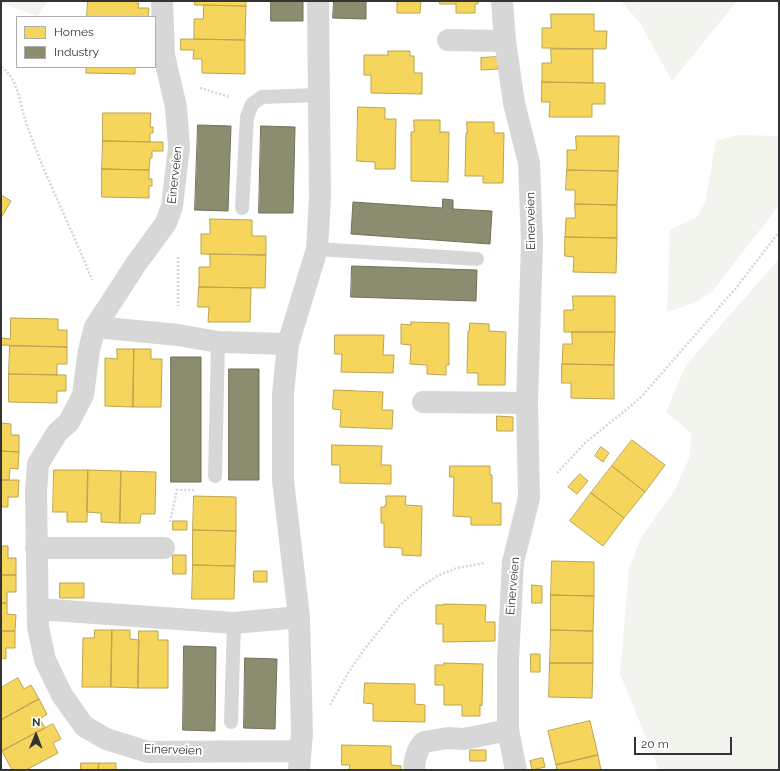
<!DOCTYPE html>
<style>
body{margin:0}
#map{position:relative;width:780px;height:771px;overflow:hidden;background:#fff;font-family:Raleway,sans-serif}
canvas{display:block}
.frame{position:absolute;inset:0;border:2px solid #333;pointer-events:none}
.legend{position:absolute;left:16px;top:16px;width:140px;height:52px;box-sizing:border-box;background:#fff;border:1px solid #adadad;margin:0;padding:5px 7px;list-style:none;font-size:12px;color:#333}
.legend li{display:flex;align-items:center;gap:8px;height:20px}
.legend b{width:20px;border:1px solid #adadad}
.north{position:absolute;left:16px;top:715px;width:40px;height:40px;-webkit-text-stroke:3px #fff;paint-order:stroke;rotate:1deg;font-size:11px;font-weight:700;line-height:16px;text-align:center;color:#333}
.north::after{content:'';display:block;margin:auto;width:14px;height:18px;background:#333;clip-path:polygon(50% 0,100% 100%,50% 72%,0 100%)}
.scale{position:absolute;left:634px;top:737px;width:98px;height:18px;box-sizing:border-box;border:2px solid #333;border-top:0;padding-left:5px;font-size:12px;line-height:14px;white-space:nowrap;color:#333;-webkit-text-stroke:3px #fff;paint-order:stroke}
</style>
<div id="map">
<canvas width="780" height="771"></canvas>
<div class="frame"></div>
<ul class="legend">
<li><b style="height:11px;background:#f6d55c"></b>Homes</li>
<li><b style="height:11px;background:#8c8c6e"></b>Industry</li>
</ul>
<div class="north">N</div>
<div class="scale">20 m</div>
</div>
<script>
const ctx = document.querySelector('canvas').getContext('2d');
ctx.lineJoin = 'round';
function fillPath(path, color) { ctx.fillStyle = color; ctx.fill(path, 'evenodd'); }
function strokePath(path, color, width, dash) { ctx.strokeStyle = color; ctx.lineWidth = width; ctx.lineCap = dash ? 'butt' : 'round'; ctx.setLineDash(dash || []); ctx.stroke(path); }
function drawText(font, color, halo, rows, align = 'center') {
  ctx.font = font + ' Raleway,sans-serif'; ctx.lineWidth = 4; ctx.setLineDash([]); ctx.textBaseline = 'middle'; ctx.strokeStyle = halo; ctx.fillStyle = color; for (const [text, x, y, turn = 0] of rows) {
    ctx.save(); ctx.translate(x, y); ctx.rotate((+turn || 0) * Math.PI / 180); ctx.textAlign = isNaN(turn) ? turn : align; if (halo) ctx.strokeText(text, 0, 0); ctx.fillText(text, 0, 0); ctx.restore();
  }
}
const green = new Path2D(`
 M1,1H48L37,16L1,3Z
 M621,1H737L672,81L640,23Z
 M737,135L777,136L779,137V205L712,292L694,303L667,312L670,230L697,217L705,203L716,141Z
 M779,259V770H659L620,674L629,568L641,538L676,488L690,456L691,433L666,412L686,365Z`);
const homes = new Path2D(`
 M88,1H136V3H139L138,8H149L148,17H87Z
 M195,1H246V6L195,5Z
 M382,1H421L420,13H397V2Z
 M440,1H478V4H475V13H456V4H440Z
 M204,5L246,6L245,40L194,39V19H203Z
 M551,14H594V31H607L606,49L542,48V28H551Z
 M181,39L245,40V74L202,73V59H193L194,50H181Z
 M551,49H593V83L542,82V63H551Z
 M388,51H410V56H414V73H422V94L371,93V75H364V55H388Z
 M497,57L498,69L481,70V58Z
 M87,67H135V74L86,73Z
 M542,82L605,83V104H592V117H549L550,102H542Z
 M358,107L385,108V119H396L395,169H375V162L357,161Z
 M103,113H151L150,127H153V133H150V142L103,141Z
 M414,120H440V132H449L448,182L411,181V132H414Z
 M467,122H494V133H504L503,183H483V176H465L466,133H467Z
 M576,136H619L618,171L567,170V150H576Z
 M103,141L163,142V151H152V158H150L149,170L102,169Z
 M102,169L149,170V179H152V186H149V198L102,197Z
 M567,170L618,171L617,205L575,204V190H566Z
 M1,195L11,201L1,218Z
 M575,204L617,205V238L565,237L566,218H575Z
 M210,219L252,220V236H266V255L201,254V234H210Z
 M565,237L617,238L616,273L573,272L574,257L565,256Z
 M210,254L266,255L265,288L199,287V267H210Z
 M199,287L251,288L250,322H208L209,307H198Z
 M573,296H615V332H564V310H573Z
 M11,318L58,319V330H67V347L1,345V338L10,339Z
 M411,322L449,323V365H446V375L427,374V365L410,364L411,345L401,344V324L411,325Z
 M470,323L489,324V331L506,332L505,385H478V373H467L468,331H469Z
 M572,332H615L614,365L562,364L563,344H572Z
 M335,335H384L383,355H394L393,373L341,372L342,354H335Z
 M10,346L67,347V364H57V375L9,374Z
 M117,349H134L133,407L105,406V358L117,359Z
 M134,349H151V359H162L161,407H133Z
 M562,364L614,365V399L571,398V383H562Z
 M9,374L66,375V391H57V403L9,402Z
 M334,390L383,392L382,410H393L392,429L340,427L341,410L333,409Z
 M497,416L513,417V431H497Z
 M1,423L11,424V435H19V452L1,451Z
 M632,440L665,465L645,492L612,466Z
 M332,445L382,446L381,465H391V484L340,483V465H332Z
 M601,447L609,453L603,462L595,456Z
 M1,451L19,452L18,469L10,468L9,480H1Z
 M450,466H490V475H492V503H501V525H471V517L453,516L454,477H450Z
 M612,466L645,492L624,518L591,493Z
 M54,470H88L87,522H67V512H53Z
 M88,470L121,471L120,523L101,522V513L87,512Z
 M121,471L156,472L155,514H141L140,523H120Z
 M580,474L588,481L577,494L568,487Z
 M1,480H19L18,497H8V507H1Z
 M591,493L624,518L603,546L570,521Z
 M194,496L236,497V531L193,530Z
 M386,496H406L405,505L422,506L421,556L402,555V548L384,547V523H381V507H385V505H386Z
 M173,521H187V530H173Z
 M193,530L236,531L235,566L193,565Z
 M1,546H8V558H16V575H1Z
 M173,555H186V574H173Z
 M552,561L594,562V596L551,595Z
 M193,565L235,566L234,599H192Z
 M254,571H267V582H254Z
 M1,575H16V592H7V603H1Z
 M60,583H84V598H60Z
 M532,585L542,586V603H532Z
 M551,595L594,596L593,631L551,630Z
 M1,603H7V614L16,615L15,631H1Z
 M444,604L486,605L485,622H495V641L443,642V624H436V605H444Z
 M95,630H112L111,687H82L83,638H94Z
 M112,630H130V639L139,640L138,688L111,687Z
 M551,630L593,631V663H550Z
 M1,631H15V648H6V659L1,658Z
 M139,631H158V640H168V688H138Z
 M531,654H540V672H531Z
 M444,663L483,664L482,706L480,705V716H462V705H444V685H435V665H444Z
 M550,663H593L592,698L549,697Z
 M18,678L24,689L31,685L39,699L1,720V688Z
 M365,683L415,684V704L425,705V722L373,721V704L364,703Z
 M39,699L47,714L40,719L45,728L2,751L1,749V720Z
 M590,721L598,755L556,765L548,731Z
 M53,724L61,739L53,743L58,753L26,770H12L2,751Z
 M342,745L391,746V765L401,766V770H349L350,765H342Z
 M470,750H486V761H470Z
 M598,755L601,770H557L556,765Z
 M543,758L545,767L532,770L530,761Z
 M81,763H99L98,770H81Z
 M99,763H116V770H98Z`);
const industry = new Path2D(`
 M271,1H303V21H271Z
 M334,1H366V19L333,18Z
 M198,125L231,126L228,211L195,210Z
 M261,126L295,127L293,213H259Z
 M443,199L453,200V209L492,211L490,244L351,234L353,202L442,208Z
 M352,266L477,270L476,301L351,297Z
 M171,357H201V482H171Z
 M229,369H259V480H229Z
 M184,646L216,647L215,731L183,730Z
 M245,658L277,659L275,729L244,728Z`);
const path = new Path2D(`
 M1,67C18,78 19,101 25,119C43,174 71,226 92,280
 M200,88L230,97
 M178,257V306
 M557,473L585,443L631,406L642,396L736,288L779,232
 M170,522L177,490H196
 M330,705L348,673L363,651L400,605L419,588L437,576L457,568L485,563`);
const lane = new Path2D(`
 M242,208L247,117L252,104L262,97L318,95
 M317,249L477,259
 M215,476L218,342
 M231,722L234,623`);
const street = new Path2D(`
 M162,1L164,55L176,107L179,147L172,206L166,223L136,264L95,327L89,350L83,395L69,422L57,433L38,464L36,492L38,627L45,660L62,695L84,726L106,739L148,752L300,751
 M502,1L505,41L514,103L529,163L532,243L527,403L529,498L513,562L508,660V730L516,770
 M448,40L505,41
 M95,327L178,335L218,342L288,344
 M423,402L527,403
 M36,548H164
 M38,609L234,623L299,617
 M299,770L302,733L299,617L283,480V394L288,344L317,249L320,197L318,1
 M414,770C414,761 417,748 424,742L448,738L464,739L508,730`);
const streetNames = [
 ["Einerveien",175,175,-84],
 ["Einerveien",531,221,-91],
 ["Einerveien",513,586,-85],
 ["Einerveien",173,750,2]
];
fillPath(green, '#f1f5ed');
fillPath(homes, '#f6d55c');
strokePath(homes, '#bca450', 1);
fillPath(industry, '#8c8c6e');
strokePath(industry, '#71715c', 1);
strokePath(path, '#d6d6d6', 2.5, [2, 2]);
strokePath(lane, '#d7d7d7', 14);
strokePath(street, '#d7d7d7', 22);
drawText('12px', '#333', '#fff', streetNames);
</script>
